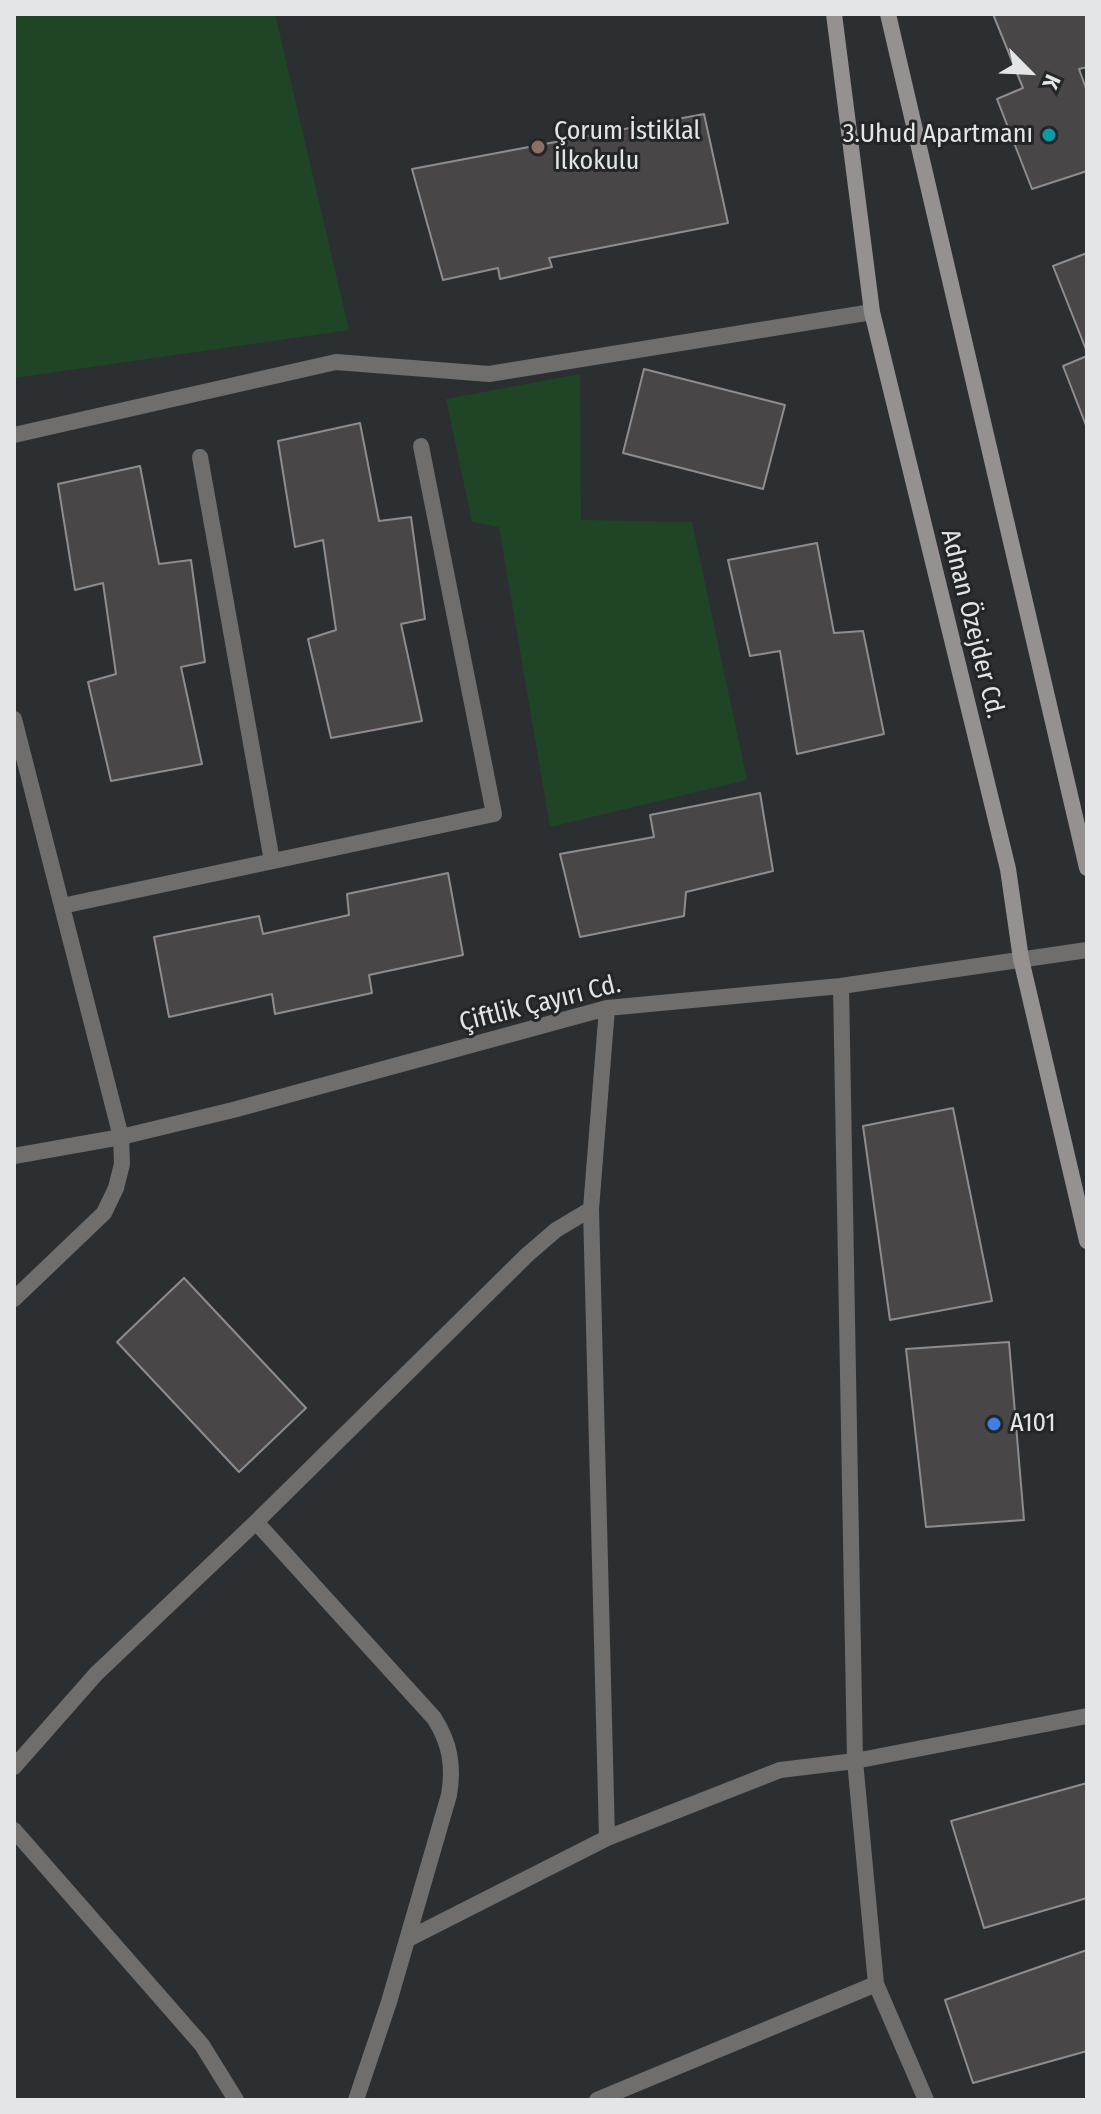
<!DOCTYPE html>
<meta charset="utf-8">
<style>
body{margin:0}
#map{position:relative;width:1101px;height:2114px;overflow:hidden;background:#2c2f31;font-family:"Fira Sans Condensed",sans-serif}
canvas{display:block}
.frame{position:absolute;inset:0;border:16px solid #e4e5e7;pointer-events:none}
.north{position:absolute;left:989px;top:32px;width:80px;height:80px;-webkit-text-stroke:6px #232527;paint-order:stroke;rotate:114deg;font-size:22px;font-weight:700;line-height:32px;text-align:center;color:#e4e5e7}
.north::after{content:'';display:block;margin:auto;width:28px;height:36px;background:#e4e5e7;clip-path:polygon(50% 0,100% 100%,50% 72%,0 100%)}
</style>
<div id="map">
<canvas width="1101" height="2114"></canvas>
<div class="frame"></div>
<div class="north">K</div>
</div>
<script>
const ctx = document.querySelector('canvas').getContext('2d');
ctx.lineJoin = 'round';
function fillPath(path, color) { ctx.fillStyle = color; ctx.fill(path, 'evenodd'); }
function strokePath(path, color, width, dash) { ctx.strokeStyle = color; ctx.lineWidth = width; ctx.lineCap = dash ? 'butt' : 'round'; ctx.setLineDash(dash || []); ctx.stroke(path); }
function drawText(font, color, halo, rows, align = 'center') {
  ctx.font = font + ' "Fira Sans Condensed",sans-serif'; ctx.lineWidth = 6; ctx.setLineDash([]); ctx.textBaseline = 'middle'; ctx.strokeStyle = halo; ctx.fillStyle = color; for (const [text, x, y, turn = 0] of rows) {
    ctx.save(); ctx.translate(x, y); ctx.rotate((+turn || 0) * Math.PI / 180); ctx.textAlign = isNaN(turn) ? turn : align; if (halo) ctx.strokeText(text, 0, 0); ctx.fillText(text, 0, 0); ctx.restore();
  }
}
const green = new Path2D(`
 M14,14H275L349,330L14,378Z
 M580,374L581,520L692,522L747,780L550,827L499,527L472,522L446,399Z`);
const building = new Path2D(`
 M993,14H1086L1087,67L1079,69L1087,91V171L1032,189L997,99L1023,88Z
 M704,114L728,223L549,258L552,267L500,279L498,268L443,280L412,169Z
 M1087,253V352L1053,266Z
 M1087,356V428L1063,366Z
 M644,369L785,405L763,489L623,453Z
 M360,423L379,521L411,517L425,619L401,624L422,721L331,738L308,639L336,630L323,540L295,547L278,441Z
 M140,466L159,564L191,560L205,662L181,667L202,764L111,781L88,682L116,674L103,583L75,590L58,484Z
 M817,543L834,633L863,631L884,734L797,754L780,651L750,656L728,560Z
 M760,793L773,871L686,892L684,916L580,937L560,854L654,837L650,815Z
 M448,873L463,955L369,975L372,993L275,1014L272,994L169,1017L154,937L259,916L263,934L349,915L347,894Z
 M953,1108L992,1301L890,1320L863,1126Z
 M184,1278L306,1408L239,1472L117,1342Z
 M1009,1342L1024,1520L926,1527L906,1349Z
 M1087,1783V1898L984,1928L951,1821Z
 M1087,1950V2051L973,2083L945,2000Z`);
const street = new Path2D(`
 M14,435L336,362L489,374L872,312
 M200,457L272,861
 M14,719L121,1137L122,1164L116,1188L104,1213L14,1299
 M62,906L494,814L421,446
 M841,986L855,1761L876,1984L926,2100
 M14,1156L121,1137L233,1110L607,1008L841,986L1087,950
 M256,1522L434,1718C450,1743 454,1766 449,1795L389,2002L356,2100
 M14,1767L96,1674L256,1522L527,1255L556,1230L591,1209
 M14,1830L202,2045L236,2100
 M607,1838L591,1209L607,1008
 M408,1939L607,1838L780,1770L855,1761L1087,1716
 M597,2100L876,1984`);
const secondary = new Path2D(`
 M834,14L872,312L1008,869L1021,959L1087,1241
 M888,14L1087,868`);
const markers = [
 [1049,135,8,"#0f9aa8"],
 [538,147,8,"#8d6e63"],
 [994,1424,8,"#3f7fe0"]
];
const poiNames = [
 ["Çorum İstiklal",554,132],
 ["İlkokulu",554,162],
 ["3.Uhud Apartmanı",1033,135,"right"],
 ["A101",1010,1424]
];
const streetNames = [
 ["Adnan Özejder Cd.",972,624,76],
 ["Çiftlik Çayırı Cd.",540,1004,-14]
];
fillPath(green, '#1f4526');
fillPath(building, '#494648');
strokePath(building, '#908c8e', 2);
strokePath(street, '#706e6d', 16);
strokePath(secondary, '#949190', 16);
for (const [x, y, r, color] of markers) { const dot = new Path2D(); dot.arc(x, y, r, 0, 2 * Math.PI); ctx.fillStyle = color; ctx.fill(dot); strokePath(dot, '#232527', 3); }
drawText('26px', '#e4e5e7', '#232527', poiNames, 'left');
drawText('26px', '#e4e5e7', '#232527', streetNames);
</script>
